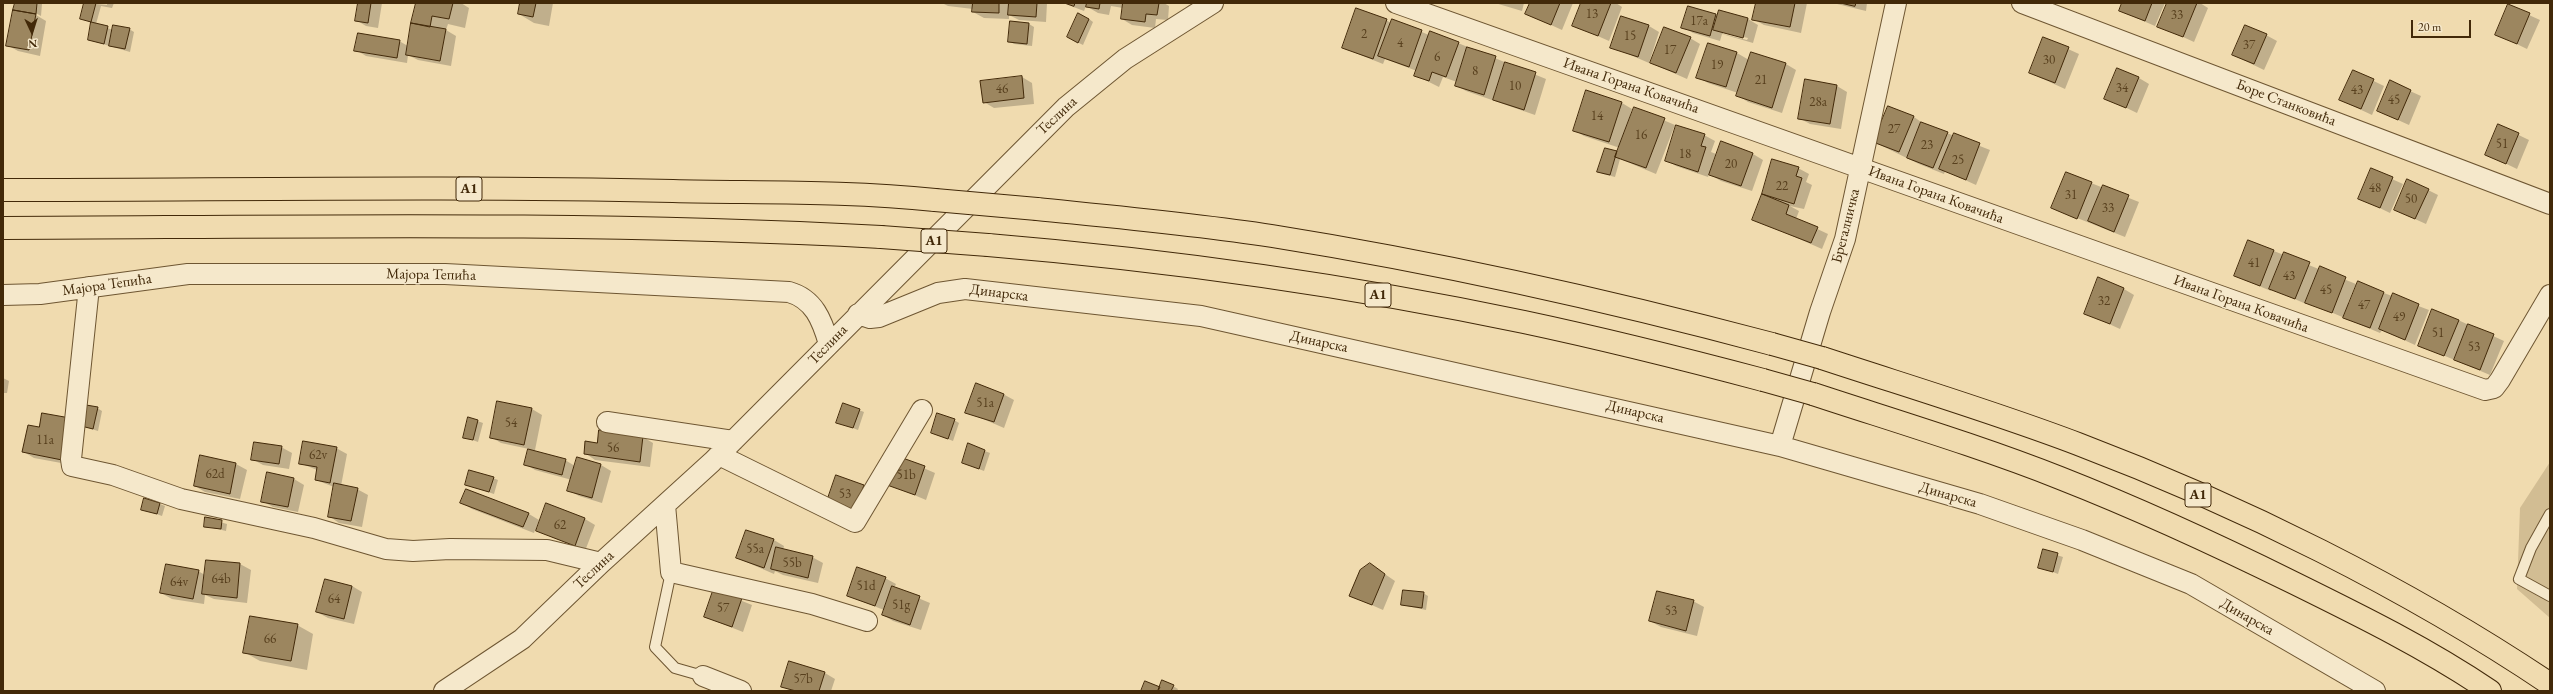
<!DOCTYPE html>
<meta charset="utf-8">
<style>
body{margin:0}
#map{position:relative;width:2553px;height:694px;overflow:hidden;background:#f0dbaf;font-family:"EB Garamond",serif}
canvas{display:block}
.frame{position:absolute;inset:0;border:4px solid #422909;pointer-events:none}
.north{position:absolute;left:12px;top:12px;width:40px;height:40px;-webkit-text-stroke:3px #f5e8cb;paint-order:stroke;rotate:176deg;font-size:11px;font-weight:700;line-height:16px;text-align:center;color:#422909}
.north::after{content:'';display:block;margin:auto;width:14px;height:18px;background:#422909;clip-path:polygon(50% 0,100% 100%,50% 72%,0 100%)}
.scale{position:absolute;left:2411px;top:20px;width:60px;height:18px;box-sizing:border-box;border:2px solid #422909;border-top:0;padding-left:5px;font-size:12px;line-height:14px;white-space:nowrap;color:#422909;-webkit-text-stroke:3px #f5e8cb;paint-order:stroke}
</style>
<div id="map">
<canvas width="2553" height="694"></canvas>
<div class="frame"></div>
<div class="north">N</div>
<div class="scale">20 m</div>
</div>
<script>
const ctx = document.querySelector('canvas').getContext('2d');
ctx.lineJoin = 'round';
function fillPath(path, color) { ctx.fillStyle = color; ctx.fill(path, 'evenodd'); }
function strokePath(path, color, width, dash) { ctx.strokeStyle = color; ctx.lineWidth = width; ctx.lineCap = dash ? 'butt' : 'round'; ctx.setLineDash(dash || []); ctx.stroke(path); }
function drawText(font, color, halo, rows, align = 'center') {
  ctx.font = font + ' "EB Garamond",serif'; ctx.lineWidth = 3; ctx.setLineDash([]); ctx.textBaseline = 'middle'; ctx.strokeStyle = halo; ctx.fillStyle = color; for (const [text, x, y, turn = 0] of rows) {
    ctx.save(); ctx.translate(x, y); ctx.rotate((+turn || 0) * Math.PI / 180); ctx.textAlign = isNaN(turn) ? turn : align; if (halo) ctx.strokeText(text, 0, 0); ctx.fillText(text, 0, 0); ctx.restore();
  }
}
const green = new Path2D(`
 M2550,462V618L2517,589L2520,508Z`);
const shadow = new Path2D(`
 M16,3H49L42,4L41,16L32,11L31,12L46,21L40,56L18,51L7,45Z
 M85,3L107,5V3H114L112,8L101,6L96,24L113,30L129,29L134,32L130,52L89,40L92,23L81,18Z
 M359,3H382L378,28L366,26L356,20Z
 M417,3H461L469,8L465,28L448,24L446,30L456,36L451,66L418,60L408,55L407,63L366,56L356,50L399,41L408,46Z
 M521,3H553L549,26L534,23L519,14Z
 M942,3H1047L1046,22L1019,20L1009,15V19L984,18L973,12V9L948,6Z
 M1063,3H1164L1169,6L1168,20L1156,19L1155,28L1132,25L1122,19L1123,8L1111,6L1109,15L1098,13L1086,6L1084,11Z
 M1495,3H1524L1522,11Z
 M1531,3H1573L1562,30L1527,14Z
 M1582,3H1616L1622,7L1609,41L1573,25Z
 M1757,3H1807L1801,33L1764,25L1753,19Z
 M1833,3H1867L1866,11Z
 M2123,3H2165L2155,26L2120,11Z
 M2168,3H2200L2208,8L2194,42L2159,26Z
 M2509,6L2540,20L2527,49L2496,34Z
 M1689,7L1717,15L1719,11L1748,19L1758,25L1753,43L1722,34L1720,41L1693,33L1683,27ZM1723,32L1748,38L1747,40L1723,34Z
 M1089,19L1093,22L1083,45L1073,40Z
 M1386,20L1391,23L1392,20L1429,35L1458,43L1546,79L1535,115L1466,91L1456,85L1457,82L1443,77L1439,87L1415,75L1417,71L1385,59L1383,64L1343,48Z
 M1029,24L1034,27L1032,46L1014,44L1009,41Z
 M1649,26L1659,32L1649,63L1612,47Z
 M2266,35L2277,41L2264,70L2233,55Z
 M1690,38L1700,44L1687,79L1651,63Z
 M2044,38L2079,54L2065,89L2030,73Z
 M1708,44L1737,53L1749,60L1751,53L1786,64L1796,70L1782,113L1748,102L1737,95L1738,93L1708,83L1698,77Z
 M2353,71L2384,86L2372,115L2340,100Z
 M1022,77L1032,83L1034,104L994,108L984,102Z
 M2139,78L2149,84L2137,113L2106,98Z
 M2390,82L2421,96L2409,125L2378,111Z
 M1837,86L1847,92L1841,129L1810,124L1799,118Z
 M1622,103L1632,109L1628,122L1635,108L1675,125L1656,174L1620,159L1615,177L1603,174L1598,171L1606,149L1618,153L1620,148L1584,136L1574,130Z
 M1914,117L1924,124L1990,150L1976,185L1945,171L1944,174L1919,164L1874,142Z
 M2498,125L2529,140L2517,169L2486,154Z
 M1704,135L1715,141L1711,152L1716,154L1712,164L1753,154L1763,160L1752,191L1721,181L1709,174L1708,177L1676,166L1666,160Z
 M1773,161L1798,168L1809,174L1806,182L1812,185L1804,209L1790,206L1799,211L1796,219L1828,234L1822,249L1754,219Z
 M2372,170L2403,184L2390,213L2359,198Z
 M2091,183L2139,202L2125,237L2052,208Z
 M2428,190L2438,195L2426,224L2395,210Z
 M2249,241L2356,284L2348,303L2350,304L2384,293L2429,310L2415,345L2382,330L2380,333L2307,302L2306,304L2272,289L2271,291L2235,276Z
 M2124,289L2134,295L2120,329L2085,313Z
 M2458,320L2504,341L2490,375L2419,345Z
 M3,378L9,381L7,393H3Z
 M1003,394L1014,400L1004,428L967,412Z
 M498,402L532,409L542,415L535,450L530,451L565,460L575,466L578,458L601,465L611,471L602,503L579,496L568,490L572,480L535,470L525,464L529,449L501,443L491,437Z
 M97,408L102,411L98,431L82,426Z
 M859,410L864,412L858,430L837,422Z
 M469,418L483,423L478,442L464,437Z
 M954,420L959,423L953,441L932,433Z
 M29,426L72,465L34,458L24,452Z
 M643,437L653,443L650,467L595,460L585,453L598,444Z
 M969,445L990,453L984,471L963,463Z
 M281,447L292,453L289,469L263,465L252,459Z
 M336,448L347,454L341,486L357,489L368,495L362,527L339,523L329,516L334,487L316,480L317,470L300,463Z
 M201,456L236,464L247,470L240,499L205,492L195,486Z
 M898,457L935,473L926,500L888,484Z
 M493,478L498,480L494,494L466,485Z
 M294,479L304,485L298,512L273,507L262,501Z
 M462,503L529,514L539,520L536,529H537L585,519L595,525L585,551L535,530L534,533L472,509Z
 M160,504L165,506L162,516L142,509Z
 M206,518L227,524L226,531L205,526Z
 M746,531L774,540L784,546L783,550L812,557L823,563L818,583L783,575L775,571L774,574L737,558Z
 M2044,551L2063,557L2058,574L2040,567Z
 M207,561L240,564L251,570L247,603L214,599L205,595L204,604L172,599L161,593L198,571L205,575Z
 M1370,564L1395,581L1383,610L1351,596Z
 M885,578L896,584L894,588L930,603L921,630L893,621L883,615L884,610L848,596Z
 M352,586L362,592L354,624L328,618L317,612Z
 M715,590L752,605L743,632L705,617Z
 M1423,593L1428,596L1426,610L1402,605Z
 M1693,601L1704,607L1697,636L1661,627L1650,621Z
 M297,625L313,634L307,670L260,661L244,652Z
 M790,662L825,673L835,679L831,691H791L782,686Z
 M1173,686L1178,689L1177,691H1142Z`);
const building = new Path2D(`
 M15,3H37L36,14L13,10Z
 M84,3H96L91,22L80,19Z
 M358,3H371L368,23L355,21Z
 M416,3H453L449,19L432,16L430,27L411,23Z
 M520,3H536L533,17L518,14Z
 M973,3H999V13L972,12Z
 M1009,3H1037L1036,17L1008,15Z
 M1065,3H1075L1074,6Z
 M1087,3H1100L1099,9L1086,7Z
 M1123,3H1159L1157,15L1146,14L1145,22L1121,19Z
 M1530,3H1560L1551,25L1525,14Z
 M1581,3H1611L1598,36L1572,26Z
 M1756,3H1795L1790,27L1752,20Z
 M1841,3H1856L1855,6Z
 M2122,3H2152L2145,21L2119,11Z
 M2167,3H2197L2183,37L2157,27Z
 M2508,4L2530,13L2517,44L2495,35Z
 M1688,6L1716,14L1710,36L1681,28Z
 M1356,8L1387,19L1373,59L1342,48Z
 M13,10L36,14L29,50L6,46Z
 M1719,10L1748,18L1743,38L1713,30Z
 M1078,13L1089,19L1078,43L1067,37Z
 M1621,16L1649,25L1638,57L1610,48Z
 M1392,19L1422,30L1409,67L1378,56Z
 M1010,21L1029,23L1027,44L1008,42Z
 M91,22L108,26L104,44L88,40Z
 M411,23L446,29L440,61L406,55Z
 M113,25L130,28L125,49L109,46Z
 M2245,25L2267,34L2254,64L2232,55Z
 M1664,27L1691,37L1676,73L1650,63Z
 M1430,31L1459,42L1446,77L1432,72L1429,81L1414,76Z
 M358,33L400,40L397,58L354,51Z
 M2043,37L2069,47L2055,83L2029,73Z
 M1708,43L1737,52L1726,87L1696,78Z
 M1467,47L1496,56L1484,95L1455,86Z
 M1751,52L1786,63L1772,108L1736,96Z
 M1505,62L1536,72L1524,110L1493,100Z
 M2117,68L2139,77L2126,108L2104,99Z
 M2353,70L2374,79L2361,109L2339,100Z
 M1022,76L1024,98L983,103L980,81Z
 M1805,79L1837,85L1830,124L1798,119Z
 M2390,80L2411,90L2398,120L2377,111Z
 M1586,90L1622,102L1609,142L1573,131Z
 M1888,106L1914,116L1899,152L1873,142Z
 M1634,107L1665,118L1646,168L1615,157Z
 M1921,122L1948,132L1933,168L1907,158Z
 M2498,124L2519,133L2506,164L2485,155Z
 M1676,125L1705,134L1701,146L1706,147L1698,172L1665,161Z
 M1954,133L1980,143L1966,180L1939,169Z
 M1721,141L1753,153L1741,186L1709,175Z
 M1605,148L1617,151L1610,175L1597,172Z
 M1772,159L1799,167L1796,176L1802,178L1794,204L1762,194Z
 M2371,168L2393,177L2380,208L2358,199Z
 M2066,172L2092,182L2077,219L2051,208Z
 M2407,179L2429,189L2415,219L2394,210Z
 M2103,185L2129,195L2114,232L2088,221Z
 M1762,194L1789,205L1786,214L1818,227L1811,243L1752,220Z
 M2248,240L2274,250L2260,286L2234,276Z
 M2284,252L2310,262L2295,299L2269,289Z
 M2320,266L2346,277L2332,313L2305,303Z
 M2098,277L2124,288L2110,324L2084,314Z
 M2358,281L2384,292L2370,328L2343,318Z
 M2393,293L2419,304L2405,340L2379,329Z
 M2432,309L2459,320L2444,356L2418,346Z
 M2468,324L2494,334L2480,370L2454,360Z
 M976,383L1004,394L994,422L965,413Z
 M497,401L532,408L524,445L490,438Z
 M843,403L860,409L853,428L836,423Z
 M86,405L98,407L93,429L81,426Z
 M42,413L70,418L62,460L22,452L28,425L39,427Z
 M937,413L955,419L948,439L931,433Z
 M468,417L478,420L473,440L463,438Z
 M599,430L643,436L640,462L584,454L585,441L597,443Z
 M303,441L337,447L330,483L315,480L317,467L299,464Z
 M254,442L282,446L279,464L251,460Z
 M968,443L985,450L979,469L962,463Z
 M528,449L566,459L562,475L524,465Z
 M200,455L236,463L230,494L194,486Z
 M897,456L925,466L915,495L887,485Z
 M577,457L601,464L592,498L567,491Z
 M469,470L494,477L489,492L465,485Z
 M267,472L294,478L288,507L261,502Z
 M836,475L864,485L854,514L826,504Z
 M334,483L358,488L351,521L328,517Z
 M466,489L529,513L523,527L460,503Z
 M144,498L160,503L157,514L141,510Z
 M546,503L585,518L575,546L536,531Z
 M205,517L222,520L221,529L204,527Z
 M746,530L774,539L764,568L736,558Z
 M776,547L813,556L808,578L771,569Z
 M2043,549L2058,553L2053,572L2038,568Z
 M206,560L240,563L237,598L202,594Z
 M1370,563L1385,574L1372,605L1349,596L1360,570Z
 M166,564L199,570L193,599L160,593Z
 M857,567L886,577L875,606L847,596Z
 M325,579L352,586L344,619L316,612Z
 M892,586L920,596L910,625L882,615Z
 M714,588L742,598L732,627L704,617Z
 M1403,590L1424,592L1422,608L1401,605Z
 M1657,591L1694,600L1686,631L1649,621Z
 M250,616L298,624L291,661L243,653Z
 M789,661L825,672L819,691H796L781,687Z
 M1162,680L1174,685L1171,691H1158Z
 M1145,681L1160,687L1158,691H1141Z`);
const lane = new Path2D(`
 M2550,514L2531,548L2519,579L2550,596
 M671,572L655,647L675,668L703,676`);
const street = new Path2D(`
 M1396,3L2485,390L2494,388L2500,380L2550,295
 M2022,3L2550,204
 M89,287L71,459L72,466L113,475L181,499L314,528L386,549L413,551L450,549L547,550L601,563
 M3,295L40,294L188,274H445L789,292C814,299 822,320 829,344
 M858,314L870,318L879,317L938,293L965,289L1201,316L1780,446L1980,504L2082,540L2191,584L2375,691
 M607,422L733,441
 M1780,446L1820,312L1845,239L1896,3
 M719,455L855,522L922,410
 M665,505L671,572L812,604L867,621
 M703,676L741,691
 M444,691L522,639L601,563L712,462L1066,107L1125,59L1213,3`);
const highway = new Path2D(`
 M3,190C226,190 450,186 673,191C760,193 848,191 935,200
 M1037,209C1116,217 1194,224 1272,236C1441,263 1607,300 1772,344
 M3,228C296,227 589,221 881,237
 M988,245C1168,260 1347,285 1524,322C1604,339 1684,359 1763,380
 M1822,358C1907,386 1994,412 2078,444C2239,505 2407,588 2550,684
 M1813,394C1895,421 1979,446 2060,478C2139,509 2217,545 2294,583C2361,616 2428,649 2490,691`);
const highwayBridge = new Path2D(`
 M935,200L1037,209
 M881,237L988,245
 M1772,344L1822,358
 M1763,380L1813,394`);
const numberNames = [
 ["13",1592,14],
 ["33",2177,15],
 ["17a",1699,21],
 ["2",1364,34],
 ["15",1630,36],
 ["4",1400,43],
 ["37",2249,45],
 ["17",1670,50],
 ["6",1437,57],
 ["30",2049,60],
 ["19",1717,65],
 ["8",1475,71],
 ["21",1761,80],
 ["10",1515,86],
 ["34",2122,88],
 ["46",1002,89],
 ["43",2357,90],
 ["45",2394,100],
 ["28a",1818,102],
 ["14",1597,116],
 ["27",1894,129],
 ["16",1641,135],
 ["51",2502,144],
 ["23",1927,145],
 ["18",1685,154],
 ["25",1958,160],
 ["20",1731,164],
 ["22",1782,186],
 ["48",2375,188],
 ["31",2071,195],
 ["50",2411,199],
 ["33",2108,208],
 ["41",2254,263],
 ["43",2289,276],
 ["45",2326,290],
 ["32",2104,301],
 ["47",2364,305],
 ["49",2399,317],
 ["51",2438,333],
 ["53",2474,347],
 ["51a",985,403],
 ["54",511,423],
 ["11a",45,440],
 ["56",613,448],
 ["62v",318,455],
 ["62d",215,474],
 ["51b",906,475],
 ["53",845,494],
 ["62",560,525],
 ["55a",755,549],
 ["55b",792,563],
 ["64b",221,579],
 ["64v",179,582],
 ["51d",866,586],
 ["64",334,599],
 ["51g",901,605],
 ["57",723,608],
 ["53",1671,611],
 ["66",270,639],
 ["57b",803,679]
];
const shields = [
 [469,189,26],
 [934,241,26],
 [1378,295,26],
 [2198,495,26]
];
const shieldNames = [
 ["A1",469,189],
 ["A1",934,241],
 ["A1",1378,295],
 ["A1",2198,495]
];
const streetNames = [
 ["Ивана Горана Ковачића",1631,86,19],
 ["Боре Станковића",2286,103,21],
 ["Теслина",1057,116,-43],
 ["Ивана Горана Ковачића",1936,195,20],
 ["Брегалничка",1846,226,-76],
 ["Мајора Тепића",431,275,1],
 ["Мајора Тепића",107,285,-8],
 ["Динарска",999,293,7],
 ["Ивана Горана Ковачића",2241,304,20],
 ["Динарска",1319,342,12],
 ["Теслина",828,345,-46],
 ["Динарска",1635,412,13],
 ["Динарска",1948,495,16],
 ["Теслина",594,570,-43],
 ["Динарска",2247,617,30]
];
fillPath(green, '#d2bd93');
fillPath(shadow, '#0003');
fillPath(building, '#9c865f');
strokePath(building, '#422909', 1);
strokePath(lane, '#6e5632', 12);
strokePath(street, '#6e5632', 22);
strokePath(highway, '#422909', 24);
strokePath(lane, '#f5e8cb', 10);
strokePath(street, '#f5e8cb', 20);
strokePath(highway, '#f0dbaf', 22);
strokePath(highwayBridge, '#422909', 24, []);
strokePath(highwayBridge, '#f0dbaf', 22);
drawText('13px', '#58401e', null, numberNames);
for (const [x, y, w] of shields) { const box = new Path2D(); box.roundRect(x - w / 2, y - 12, w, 24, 3); ctx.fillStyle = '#f5e8cb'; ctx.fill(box); strokePath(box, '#422909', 1); }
drawText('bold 14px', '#422909', null, shieldNames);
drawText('15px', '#422909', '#f5e8cb', streetNames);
</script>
